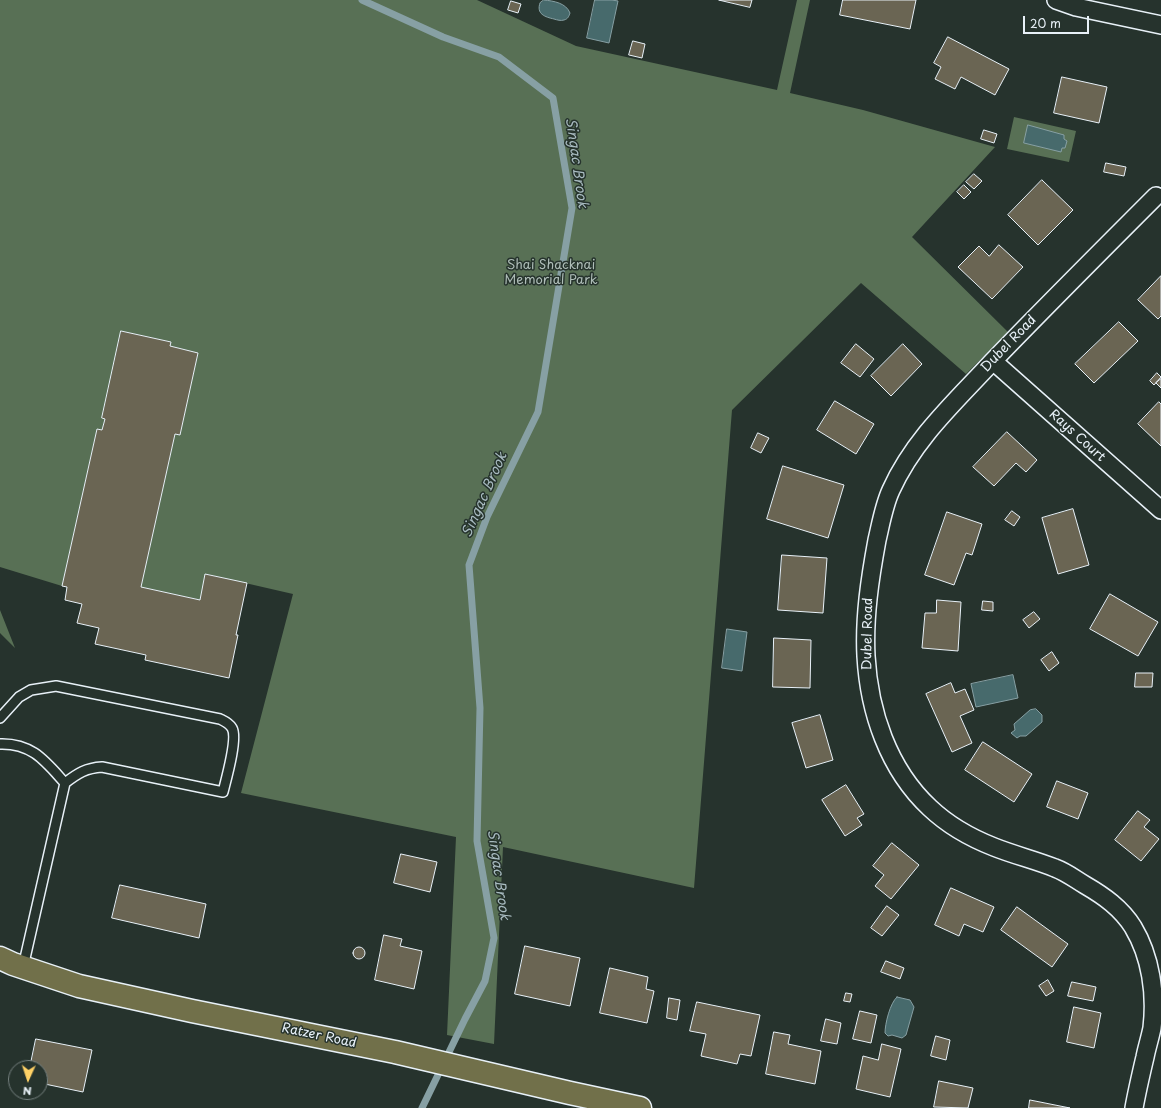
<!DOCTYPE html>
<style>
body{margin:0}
#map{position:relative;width:1161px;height:1108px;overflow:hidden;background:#26332d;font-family:"Playpen Sans",sans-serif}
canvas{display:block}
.north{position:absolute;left:8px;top:1060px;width:40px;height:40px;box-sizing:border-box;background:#26332d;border:1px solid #747f7e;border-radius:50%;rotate:183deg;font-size:11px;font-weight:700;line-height:16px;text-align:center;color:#e8f1f8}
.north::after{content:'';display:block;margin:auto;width:14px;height:18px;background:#ffd166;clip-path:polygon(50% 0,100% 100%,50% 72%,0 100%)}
.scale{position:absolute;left:1023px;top:16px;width:66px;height:18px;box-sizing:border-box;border:2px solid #e8f1f8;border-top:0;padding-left:5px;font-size:12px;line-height:14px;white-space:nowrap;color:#e8f1f8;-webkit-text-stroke:3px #26332d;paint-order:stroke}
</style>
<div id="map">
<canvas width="1161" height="1108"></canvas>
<div class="north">N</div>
<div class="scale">20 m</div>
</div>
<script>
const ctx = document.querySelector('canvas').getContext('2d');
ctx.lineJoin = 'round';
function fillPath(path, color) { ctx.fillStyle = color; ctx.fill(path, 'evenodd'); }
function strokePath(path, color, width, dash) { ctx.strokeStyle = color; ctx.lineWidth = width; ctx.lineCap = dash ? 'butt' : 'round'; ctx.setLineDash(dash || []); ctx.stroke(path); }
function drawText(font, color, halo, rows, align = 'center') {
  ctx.font = font + ' "Playpen Sans",sans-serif'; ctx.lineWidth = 3; ctx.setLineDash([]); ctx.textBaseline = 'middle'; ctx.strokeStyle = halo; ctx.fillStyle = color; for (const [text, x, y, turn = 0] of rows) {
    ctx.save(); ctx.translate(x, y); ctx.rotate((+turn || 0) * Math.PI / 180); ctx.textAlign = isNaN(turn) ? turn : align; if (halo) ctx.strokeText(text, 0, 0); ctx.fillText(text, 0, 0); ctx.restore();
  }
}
const green = new Path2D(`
 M0,0H477L576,46L777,90L797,0H810L790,93L863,110L995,147L912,237L1008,332L966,374L861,283L732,410L694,888L503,847L494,1044L447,1035L456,837L241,793L293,594L206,574L200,600L141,587L175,434L180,435L198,353L170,346L171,342L121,331L102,418L105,419L102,430L97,429L62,586L0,567Z
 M1014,117L1076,131L1069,162L1007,149Z
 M0,610L15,648L0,633Z`);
const water = new Path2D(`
 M544,0C554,1 566,3 570,13C569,16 568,19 564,20C561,21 557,20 554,19C545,17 536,14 540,3Z
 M595,0H612L618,1L609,43L587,38Z
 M1028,125L1064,135V139L1067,141L1065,148H1062L1061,152L1024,143Z
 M727,629L747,632L742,671L722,668Z
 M1013,675L1018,698L976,707L971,684Z
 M1036,709L1042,715V722L1026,736H1020L1017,738L1011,733L1015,730L1014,724L1030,710Z
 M897,997L910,1000L914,1007L906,1035L902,1038L892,1035L888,1036L885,1033C885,1024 890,1003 897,997Z`);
const stream = new Path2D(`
 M362,0L443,37L499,57L553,98L572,208L538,412L487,517L469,565L480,708L477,841L494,938L485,981L465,1019L422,1108`);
const building = new Path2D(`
 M719,0H752L750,7Z
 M843,0H916L910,29L840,15Z
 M511,1L521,4L518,13L508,10Z
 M948,37L1009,69L995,95L961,77L955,89L935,79L941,67L934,63Z
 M633,41L645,44L642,58L629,55Z
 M1062,77L1107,87L1099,123L1054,113Z
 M984,130L997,134L994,143L981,139Z
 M1106,163L1126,167L1124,176L1104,172Z
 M974,174L982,181L974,189L966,182Z
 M1042,180L1073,210L1038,245L1008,215Z
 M964,185L971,192L964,199L957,192Z
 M999,245L1023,267L992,299L958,267L979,246L989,256Z
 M1161,276V316L1158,319L1138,300Z
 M1119,322L1138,341L1094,383L1075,364Z
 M121,331L171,342L170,346L198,353L180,435L175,434L141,587L200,600L205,574L247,583L236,635H238L229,678L145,660L146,655L95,644L99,628L77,623L82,604L65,600L67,587L62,586L97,429L102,430L105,419L102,418Z
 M856,344L874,359L860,377L841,363Z
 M903,344L922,364L891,396L871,376Z
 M1157,373L1161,377L1154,385L1150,381Z
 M1161,379V388L1156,383Z
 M835,401L874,424L856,454L817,430Z
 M1159,402L1161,404V446L1138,424Z
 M1007,432L1037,460L1026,472L1016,463L994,486L973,467Z
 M758,433L769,438L761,453L751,448Z
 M783,466L844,485L828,538L767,519Z
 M1073,509L1089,565L1058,574L1042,518Z
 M1012,511L1020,517L1014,526L1005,520Z
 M947,512L982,524L972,555L966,553L954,585L925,575Z
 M782,555L827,558L823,613L778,610Z
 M1110,594L1158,622L1138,656L1090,629Z
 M937,600L961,602L958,651L922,648L925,613H936Z
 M983,601L993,602V611L982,610Z
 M1034,612L1040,619L1029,628L1023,620Z
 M774,638L811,640L810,688L773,687Z
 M1052,652L1059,663L1049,671L1041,660Z
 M1136,673H1153L1152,687H1135Z
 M951,683L955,693L965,689L974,710L960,716L972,743L952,752L926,694Z
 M820,715L833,760L806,768L792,723Z
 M983,742L1032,774L1014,802L965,770Z
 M1057,781L1088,793L1078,819L1047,807Z
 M846,785L864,814L857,818L862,825L845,836L822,800Z
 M1138,811L1150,820L1144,827L1159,839L1141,861L1115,840Z
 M892,843L919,865L891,899L875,886L884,875L873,866Z
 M401,854L437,862L430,892L394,883Z
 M120,885L206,904L199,938L112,918Z
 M951,888L994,907L983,932L964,924L959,936L935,925Z
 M887,906L899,915L882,936L871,928Z
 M1017,907L1068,944L1052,967L1001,930Z
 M384,935L402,939L400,946L422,951L414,989L375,980Z
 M525,946L580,958L570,1006L515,994Z
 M353 953a6 6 0 1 1 12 0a6 6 0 1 1-12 0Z
 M886,961L904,968L900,979L881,972Z
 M610,968L648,977L646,989L654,991L647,1023L600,1013Z
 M1048,980L1054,991L1046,996L1039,986Z
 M1072,982L1096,987L1093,1001L1068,996Z
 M846,993L852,994L850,1002L844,1001Z
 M669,998L680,1000L677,1020L667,1018Z
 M697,1002L760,1015L751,1056L740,1054L737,1064L701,1056L706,1034L690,1031Z
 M1074,1007L1101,1013L1094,1048L1067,1042Z
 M860,1011L877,1015L871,1043L853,1039Z
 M826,1019L841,1023L837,1044L821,1041Z
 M774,1032L790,1035L788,1044L821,1051L815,1084L766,1074Z
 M936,1036L950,1040L946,1060L931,1056Z
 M36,1039L92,1050L83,1092L40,1083V1068H30Z
 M882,1044L901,1049L890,1097L856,1089L863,1056L878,1060Z
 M939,1081L973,1088L968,1108L934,1107Z
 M1030,1100L1070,1108H1029Z`);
const lane = new Path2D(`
 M0,718L19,697L31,690L56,686L220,719C224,721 229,723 232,728C238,738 226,780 223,792L102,767C86,768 78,773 65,783L23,967
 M0,744C32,743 45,761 65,783`);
const street = new Path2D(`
 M1056,0L1076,7L1161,25
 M993,361L1161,510
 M1134,1108C1137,1091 1141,1074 1145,1057C1147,1047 1150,1038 1152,1028C1156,994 1151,957 1133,927C1121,908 1104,896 1085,885C1075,879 1066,872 1055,868C1035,860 1014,855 994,847C971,838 948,825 930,808C888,769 869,711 866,656C864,617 870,578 877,540C881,523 884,505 891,490C914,439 955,402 992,362C1046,306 1101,251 1156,196`);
const primary = new Path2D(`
 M0,958L13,964L79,986L192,1011L395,1052L570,1093L640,1108`);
const parkNames = [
 ["Shai Shacknai",551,265],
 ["Memorial Park",551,280]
];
const streetNames = [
 ["Dubel Road",1009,344,-46],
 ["Rays Court",1077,436,42],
 ["Dubel Road",868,634,-89],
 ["Ratzer Road",319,1036,12]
];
const waterNames = [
 ["Singac Brook",576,163,82],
 ["Singac Brook",485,495,-66],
 ["Singac Brook",498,875,82]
];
fillPath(green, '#587055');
fillPath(water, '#476a6c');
strokePath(water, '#87a0a4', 1);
strokePath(stream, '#87a0a4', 7);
fillPath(building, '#6a6553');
strokePath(building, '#e8f1f8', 1);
strokePath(lane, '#e8f1f8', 12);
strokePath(street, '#e8f1f8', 20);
strokePath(primary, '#e8f1f8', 25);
strokePath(lane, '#26332d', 9);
strokePath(street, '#26332d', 17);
strokePath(primary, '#71704a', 22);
drawText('13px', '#aebdb7', '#26332d', parkNames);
drawText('13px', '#e8f1f8', '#26332d', streetNames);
drawText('italic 14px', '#a8bbc0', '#26332d', waterNames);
</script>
